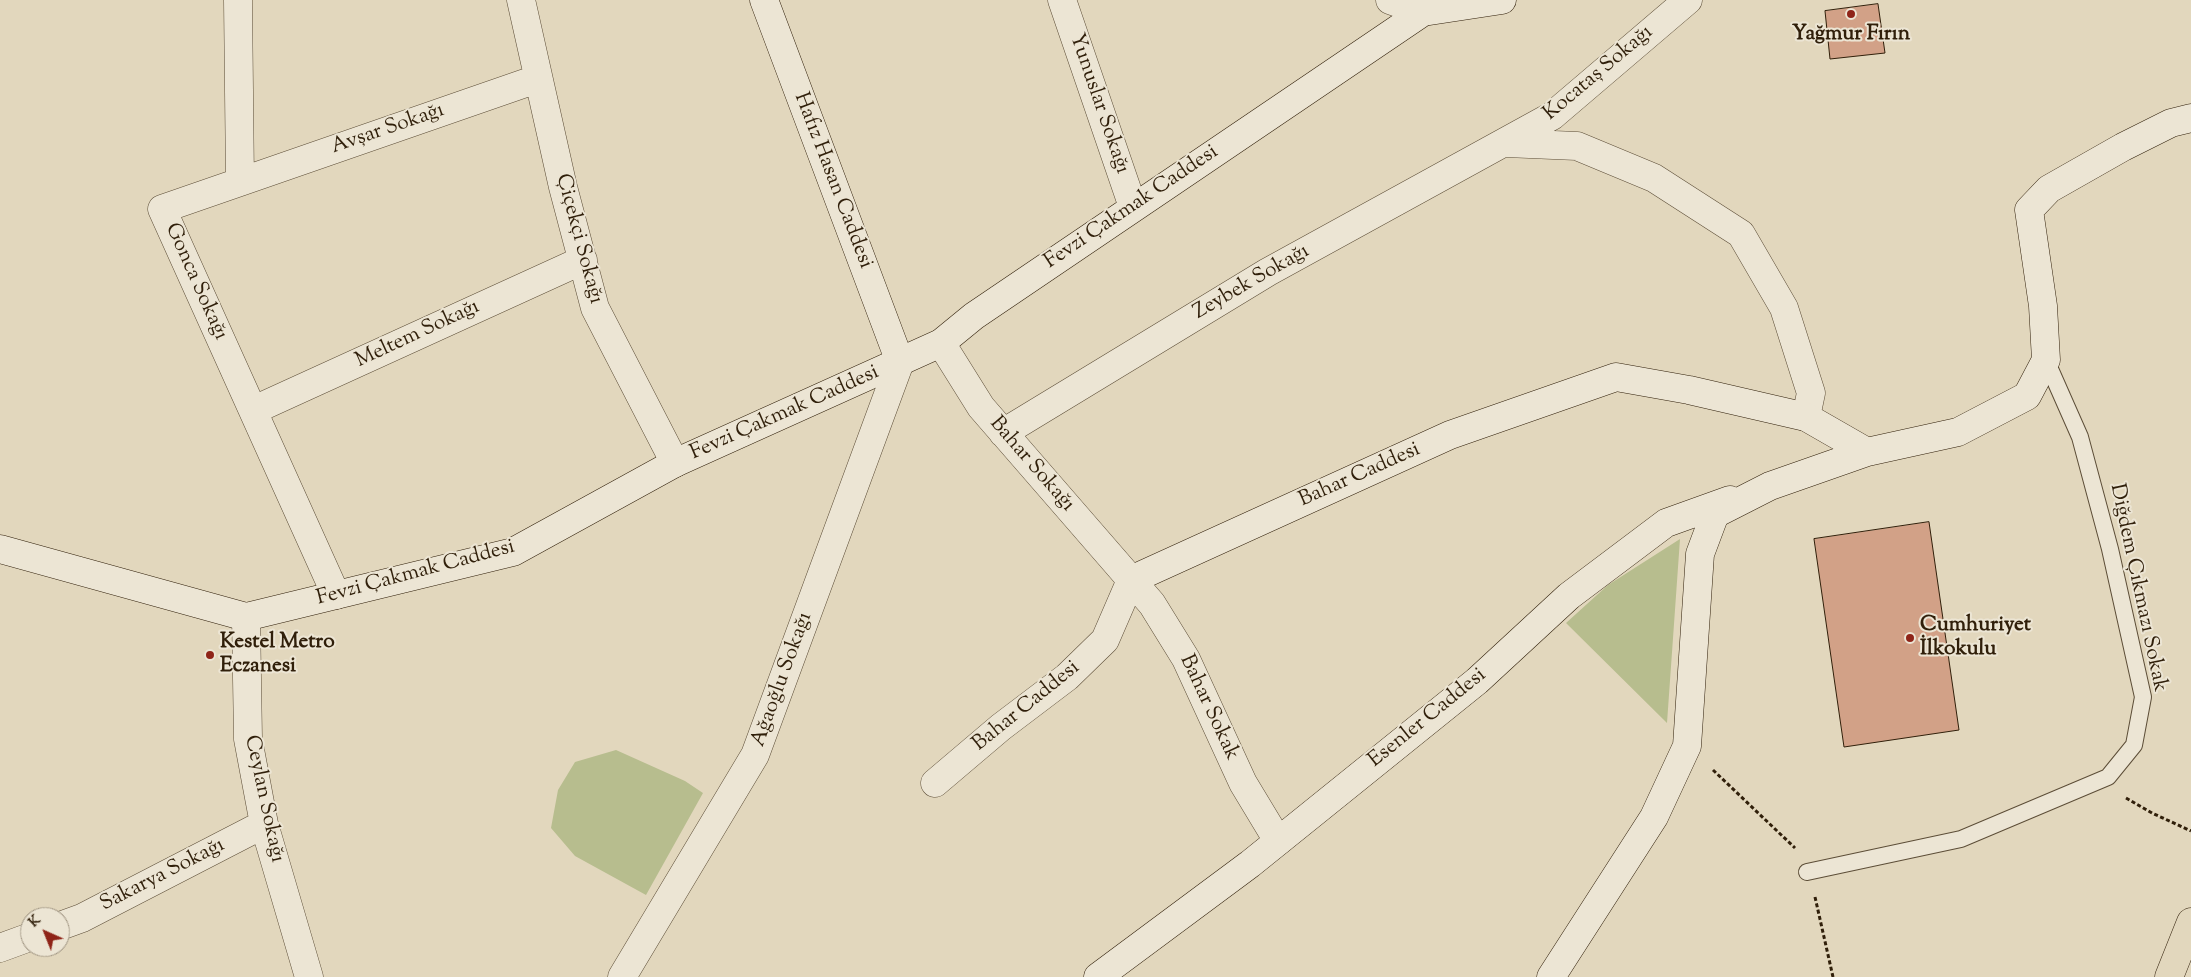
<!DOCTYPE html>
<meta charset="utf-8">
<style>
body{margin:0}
#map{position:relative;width:2191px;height:977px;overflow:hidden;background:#e2d7bd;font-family:"Sorts Mill Goudy",serif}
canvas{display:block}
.north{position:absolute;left:20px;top:907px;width:50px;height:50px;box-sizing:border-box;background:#ece5d4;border:1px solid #a19683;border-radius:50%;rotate:316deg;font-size:14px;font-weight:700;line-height:20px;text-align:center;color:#301f0a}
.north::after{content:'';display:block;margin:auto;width:18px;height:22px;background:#8f2418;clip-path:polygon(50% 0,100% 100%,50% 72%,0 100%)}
</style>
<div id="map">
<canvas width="2191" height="977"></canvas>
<div class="north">K</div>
</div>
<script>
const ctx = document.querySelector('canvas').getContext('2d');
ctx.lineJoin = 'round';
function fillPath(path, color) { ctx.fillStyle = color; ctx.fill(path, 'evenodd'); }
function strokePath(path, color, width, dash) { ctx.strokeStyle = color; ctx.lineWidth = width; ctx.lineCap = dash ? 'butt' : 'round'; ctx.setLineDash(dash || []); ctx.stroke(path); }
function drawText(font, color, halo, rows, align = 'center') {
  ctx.font = font + ' "Sorts Mill Goudy",serif'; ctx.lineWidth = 4; ctx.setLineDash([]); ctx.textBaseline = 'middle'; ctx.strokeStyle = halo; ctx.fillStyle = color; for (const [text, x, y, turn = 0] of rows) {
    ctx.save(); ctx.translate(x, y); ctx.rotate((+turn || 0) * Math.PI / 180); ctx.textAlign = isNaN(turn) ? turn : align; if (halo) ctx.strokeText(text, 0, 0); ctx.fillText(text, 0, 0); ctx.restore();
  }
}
const green = new Path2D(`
 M1680,539L1667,723L1566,623L1608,585Z
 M616,750L685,781L703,793L646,895L575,856L551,828L558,790L575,762Z`);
const building = new Path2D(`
 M1878,4L1885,53L1830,59L1825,11Z
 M1929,522L1959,730L1844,747L1814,539Z`);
const path = new Path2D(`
 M1713,770L1795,848
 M2126,798L2152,813L2191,831
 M1815,897L1833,977`);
const lane = new Path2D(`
 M1807,872L1961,839L2108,777L2134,745L2143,697L2110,549L2080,437L2046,360`);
const street = new Path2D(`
 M238,0L240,182L162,209L336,595
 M521,0L563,187L595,308L675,463
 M1062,0L1133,207
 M1390,0L1423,12
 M1506,143L1577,146L1654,178L1741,234L1784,308L1811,393L1806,417
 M240,182L537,79
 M941,343L981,407L1152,604L1186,659L1243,783L1278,841
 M254,410L583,260
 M1003,433L1268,272L1552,116L1688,0
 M246,617L248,739L264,824L309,977
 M935,783L1001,727L1067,677L1105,640L1131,580
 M60,926L82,918L264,824
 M0,948L30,937
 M622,977L755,755L900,362`);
const secondary = new Path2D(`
 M764,0L900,362
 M0,549L246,617L513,552L675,463L941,343L974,316L1423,12L1502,0
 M1131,580L1450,435L1616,377L1689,390L1806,417L1867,452
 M1098,977L1250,864L1477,681L1569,596L1666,523L1730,500
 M1551,977L1654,817L1687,746L1700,554L1715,514L1770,486L1867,452L1958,432L2027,396L2046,360L2043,306L2029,210L2049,189L2123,147L2171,123L2191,118`);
const primary = new Path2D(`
 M2169,977L2191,922`);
const markers = [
 [1851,14,5,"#8f2418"],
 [1910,638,5,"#8f2418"],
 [210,655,5,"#8f2418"]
];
const poiNames = [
 ["Yağmur Fırın",1851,35,"center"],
 ["Cumhuriyet",1920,626],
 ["İlkokulu",1920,650],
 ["Kestel Metro",220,643],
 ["Eczanesi",220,667]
];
const streetNames = [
 ["Kocataş Sokağı",1599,74,-40],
 ["Yunuslar Sokağı",1098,104,71],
 ["Avşar Sokağı",388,130,-19],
 ["Hafız Hasan Caddesi",832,181,69],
 ["Fevzi Çakmak Caddesi",1132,208,-34],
 ["Çiçekçi Sokağı",578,239,75],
 ["Gonca Sokağı",195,282,66],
 ["Zeybek Sokağı",1252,283,-30],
 ["Meltem Sokağı",418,335,-25],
 ["Fevzi Çakmak Caddesi",785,414,-24],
 ["Bahar Sokağı",1031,465,49],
 ["Bahar Caddesi",1360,476,-24],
 ["Fevzi Çakmak Caddesi",416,574,-15],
 ["Diğdem Çıkmazı Sokak",2137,588,78],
 ["Ağaoğlu Sokağı",783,680,-70],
 ["Bahar Caddesi",1027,707,-39],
 ["Bahar Sokak",1208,708,65],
 ["Esenler Caddesi",1428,719,-39],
 ["Ceylan Sokağı",263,799,78],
 ["Sakarya Sokağı",163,876,-27]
];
fillPath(green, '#b7bd8e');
fillPath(building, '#d2a187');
strokePath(building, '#301f0a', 1);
strokePath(lane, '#5c4d37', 18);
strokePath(street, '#5c4d37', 29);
strokePath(secondary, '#301f0a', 29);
strokePath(primary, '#301f0a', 29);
strokePath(path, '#301f0a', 3, [4, 2.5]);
strokePath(lane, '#ece5d4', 16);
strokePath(street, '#ece5d4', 28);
strokePath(secondary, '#ece5d4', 28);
strokePath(primary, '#e2d7bd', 28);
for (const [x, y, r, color] of markers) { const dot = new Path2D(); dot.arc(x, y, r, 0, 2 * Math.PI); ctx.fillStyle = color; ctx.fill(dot); strokePath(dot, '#ece5d4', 2); }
drawText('bold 21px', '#301f0a', '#ece5d4', poiNames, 'left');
drawText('21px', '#301f0a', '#ece5d4', streetNames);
</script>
